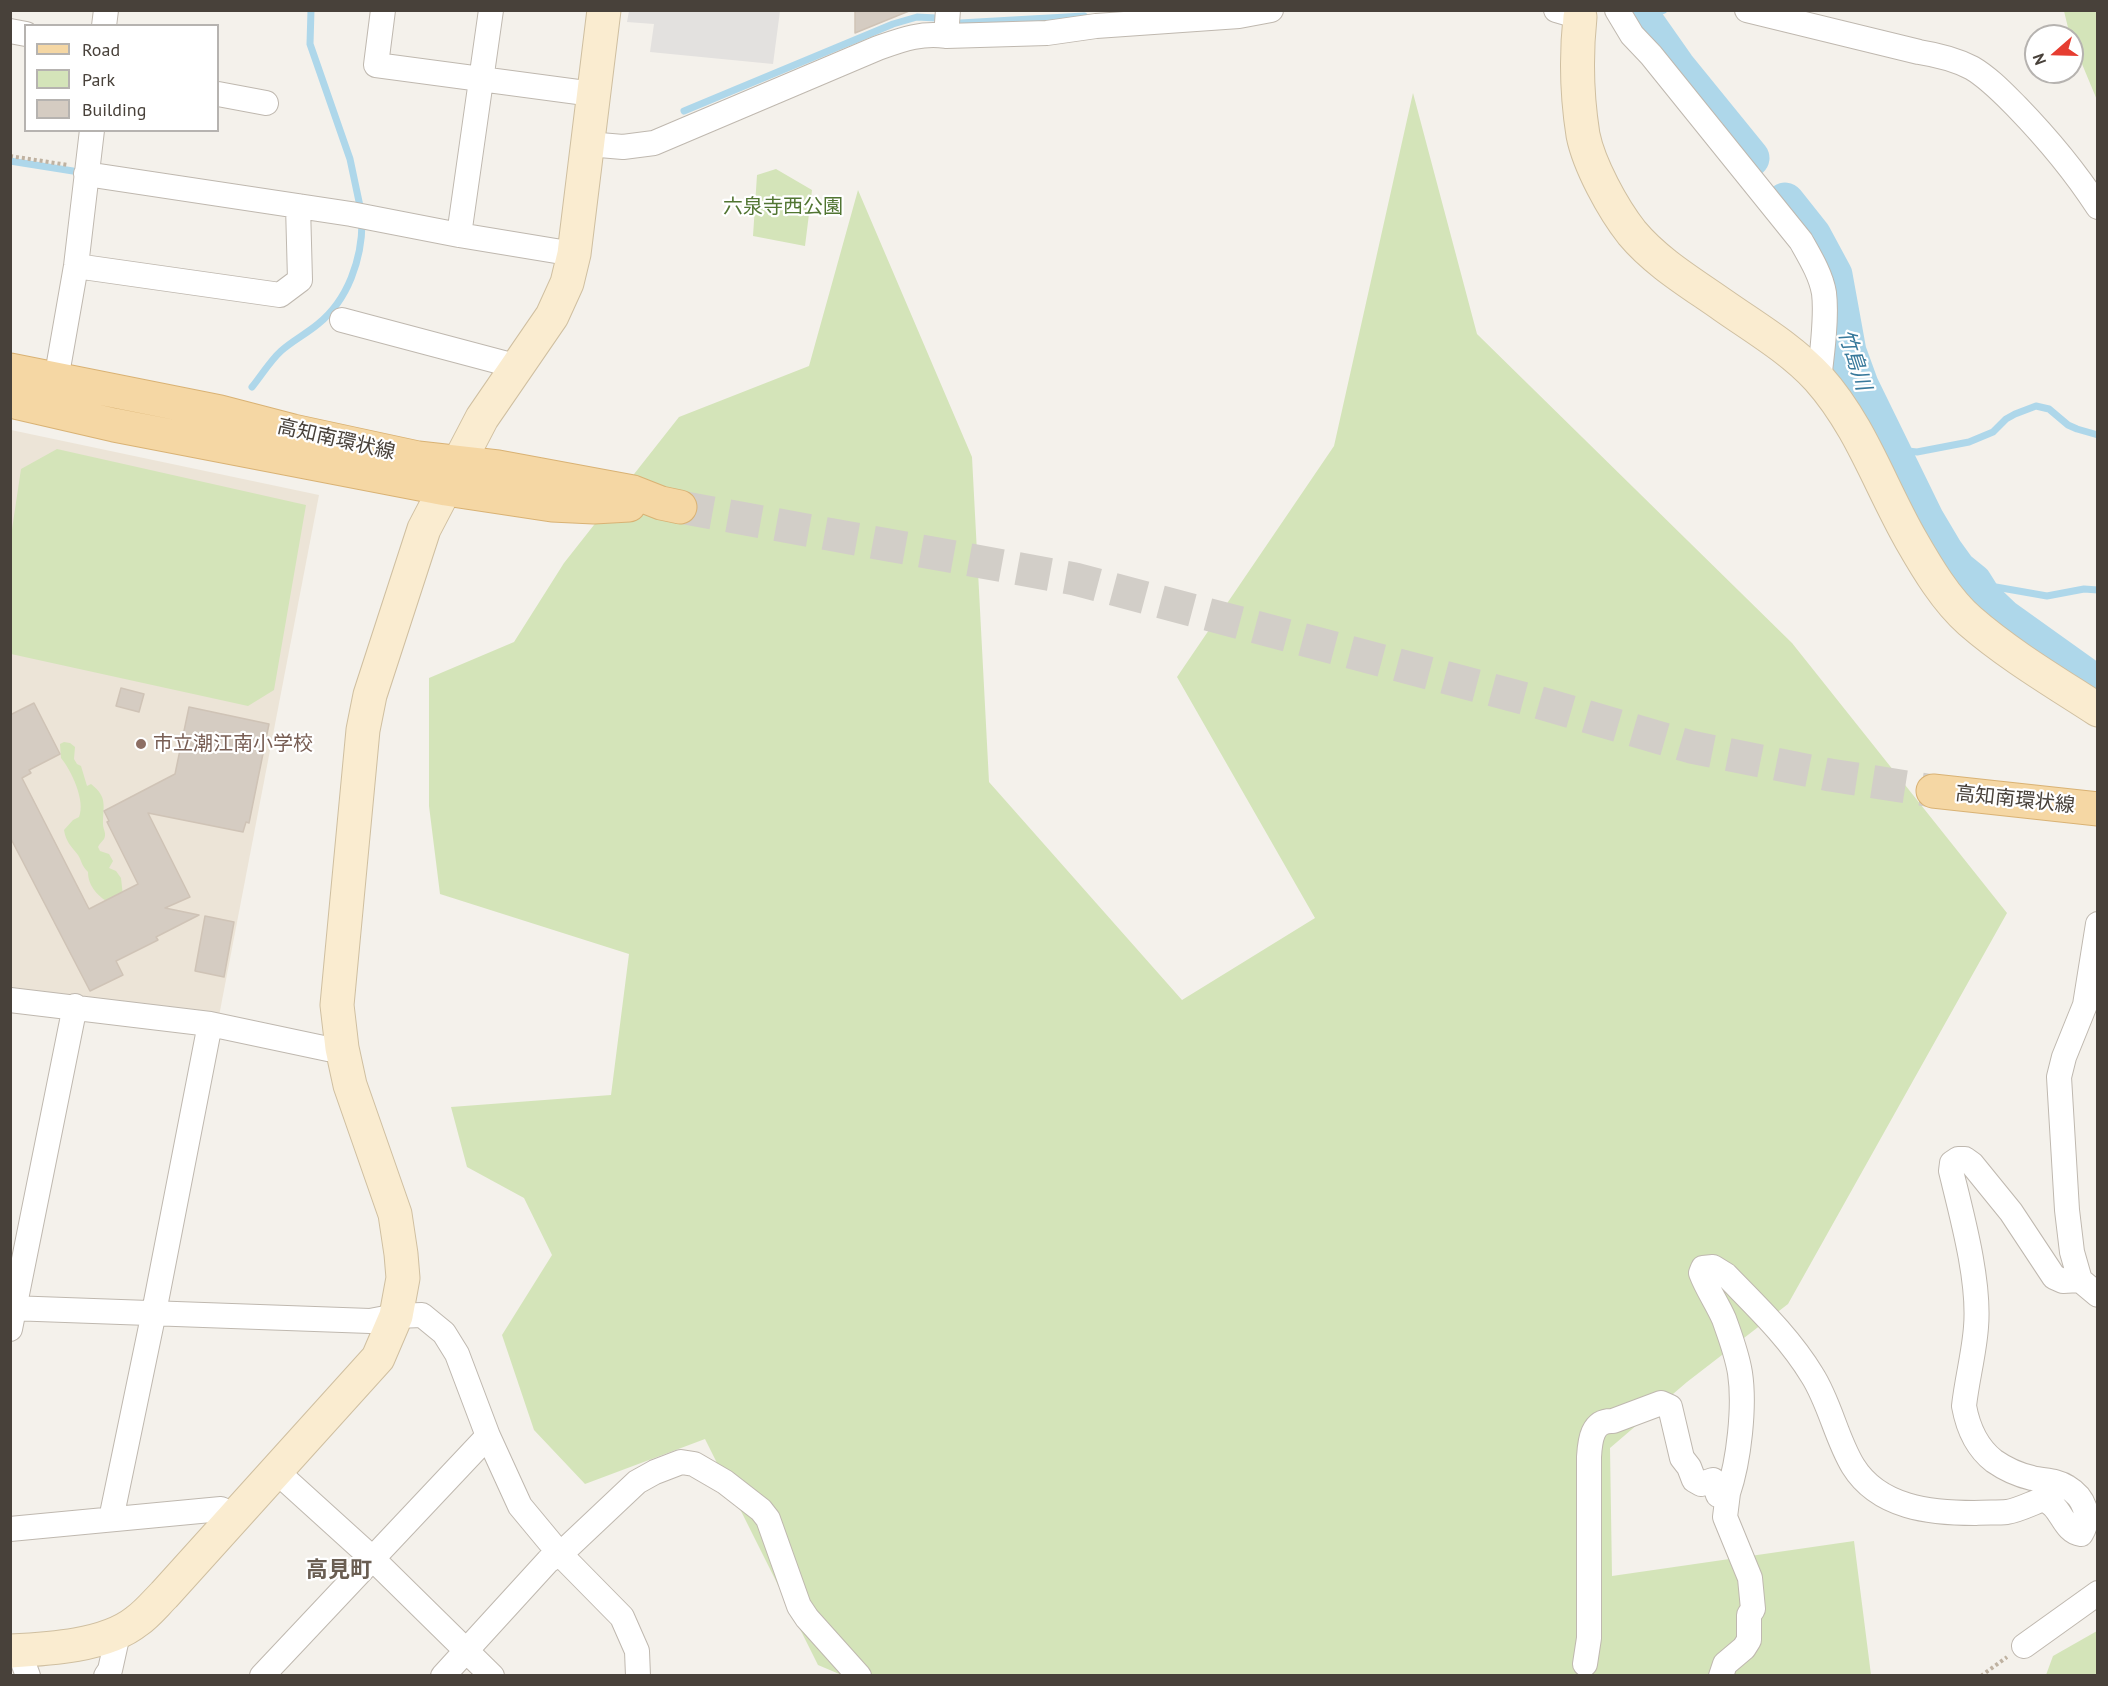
<!DOCTYPE html>
<meta charset="utf-8">
<style>
body{margin:0}
#map{position:relative;width:2108px;height:1686px;overflow:hidden;background:#f4f1eb;font-family:"PT Sans",sans-serif}
canvas{display:block}
.frame{position:absolute;inset:0;border:12px solid #48413a;pointer-events:none}
.legend{position:absolute;left:24px;top:24px;width:195px;height:108px;box-sizing:border-box;background:#fff;border:2px solid #b6b3b0;margin:0;padding:8px 10px;list-style:none;font-size:18px;color:#48413a}
.legend li{display:flex;align-items:center;gap:12px;height:30px}
.legend b{width:30px;border:2px solid #b6b3b0}
.north{position:absolute;left:2024px;top:24px;width:60px;height:60px;box-sizing:border-box;background:#fff;border:2px solid #b6b3b0;border-radius:50%;rotate:250deg;font-size:16px;font-weight:700;line-height:24px;text-align:center;color:#48413a}
.north::after{content:'';display:block;margin:auto;width:21px;height:27px;background:#e63d31;clip-path:polygon(50% 0,100% 100%,50% 72%,0 100%)}
</style>
<div id="map">
<canvas width="2108" height="1686"></canvas>
<div class="frame"></div>
<ul class="legend">
<li><b style="height:8px;background:#f5d7a4"></b>Road</li>
<li><b style="height:16px;background:#d4e4b9"></b>Park</li>
<li><b style="height:16px;background:#d5ccc2"></b>Building</li>
</ul>
<div class="north">N</div>
</div>
<script>
const ctx = document.querySelector('canvas').getContext('2d');
ctx.lineJoin = 'round';
function fillPath(path, color) { ctx.fillStyle = color; ctx.fill(path, 'evenodd'); }
function strokePath(path, color, width, dash) { ctx.strokeStyle = color; ctx.lineWidth = width; ctx.lineCap = dash ? 'butt' : 'round'; ctx.setLineDash(dash || []); ctx.stroke(path); }
function drawText(font, color, halo, rows, align = 'center') {
  ctx.font = font + ' "PT Sans","Noto Sans JP",sans-serif'; ctx.lineWidth = 4.5; ctx.setLineDash([]); ctx.textBaseline = 'middle'; ctx.strokeStyle = halo; ctx.fillStyle = color; for (const [text, x, y, turn = 0] of rows) {
    ctx.save(); ctx.translate(x, y); ctx.rotate((+turn || 0) * Math.PI / 180); ctx.textAlign = isNaN(turn) ? turn : align; if (halo) ctx.strokeText(text, 0, 0); ctx.fillText(text, 0, 0); ctx.restore();
  }
}
const education = new Path2D(`
 M11,430L319,495L219,1016L11,993Z`);
const green = new Path2D(`
 M2064,11H2097V100L2072,40V36H2070Z
 M1413,93L1477,334L1792,643L2007,913L1788,1304L1687,1382L1610,1448L1612,1576L1854,1541L1871,1675L844,1676L818,1665L705,1439L585,1484L534,1430L502,1335L552,1255L524,1198L467,1167L451,1107L611,1095L629,954L440,894L429,806V678L514,642L564,563L679,417L809,366L858,190L972,457L989,782L1182,1000L1315,918L1177,677L1334,446Z
 M776,169L812,190L805,246L753,236L757,175Z
 M57,449L306,505L274,690L248,706L11,654V536L21,469Z
 M64,742L70,743L75,747L74,759L77,764L81,766L87,786L91,784C108,797 103,806 103,824C103,830 107,833 104,839C102,842 99,844 98,847L100,851L109,854L113,861L109,868L116,871L121,878L123,896L111,904C99,897 88,887 88,872C81,865 82,861 78,855C71,846 66,842 64,830L73,820L79,817C86,801 71,770 61,758L60,744Z
 M2097,1631V1675H2046L2053,1656Z`);
const parking = new Path2D(`
 M629,11H780L773,64L650,52L654,24L627,22Z`);
const stream = new Path2D(`
 M311,10L310,44L350,159L361,211
 M1643,19L1664,10
 M960,23L1084,16
 M684,111L893,24L917,17L936,18
 M10,161L73,171
 M252,387C261,376 270,361 281,351C292,341 306,334 318,324C348,300 362,259 362,222
 M1888,444L1908,451L1917,452L1969,442L1993,432L2006,419L2015,414L2036,406L2049,409L2068,425L2077,429L2098,435
 M1973,583L2047,596L2084,589L2098,590`);
const river = new Path2D(`
 M1636,10L1676,67L1750,158
 M1785,202L1812,236L1833,275L1847,352L1859,385L1925,520L1944,552L1957,570L1973,583L1983,599L2004,619L2098,686`);
const building = new Path2D(`
 M855,10H909V11L855,33Z
 M121,688L144,694L139,712L116,706Z
 M34,703L60,754L29,770L31,773L22,778L89,909L138,884L107,822L109,821L104,811L175,774L189,707L269,724L249,823L246,822L243,832L148,813L190,897L165,908L199,915L156,937L158,940L116,961L123,975L90,991L10,837V715Z
 M205,916L234,922L224,977L195,971Z`);
const primaryTunnel = new Path2D(`
 M680,507L1075,579L1530,700L1691,747L1830,775L1933,791`);
const path = new Path2D(`
 M10,156L68,165
 M1981,1676L2007,1657`);
const street = new Path2D(`
 M383,10L376,65L593,94
 M1556,10L1580,17L1581,10
 M1617,10L1632,35L1651,55L1801,241C1810,257 1821,275 1824,293C1827,317 1822,355 1819,379
 M1747,10L1919,52C1938,55 1955,59 1972,68C1989,78 2003,93 2017,107C2047,138 2074,170 2098,207
 M104,26L106,10
 M10,31L26,34
 M946,36L948,10
 M218,94L266,103
 M588,144L623,147L654,143L878,48C901,40 922,32 946,36L1047,33L1096,26L1239,16L1271,10
 M86,174L351,214L459,235L574,254
 M459,235L491,10
 M76,266L280,295L300,280L298,206
 M342,320L519,367
 M56,380L76,266L92,130
 M2098,924L2085,1005L2064,1057L2059,1077L2067,1210L2072,1252L2080,1280L2098,1295
 M10,1000L210,1024L328,1049L342,1048
 M10,1308L370,1321L396,1316L422,1315L444,1333L457,1354L488,1436L520,1506L559,1553L622,1617L637,1651L638,1676
 M10,1329L75,1006
 M276,1471L372,1558L492,1676
 M111,1519L154,1312L210,1024
 M10,1529L221,1509L235,1517
 M2024,1646L2098,1593
 M22,1650L24,1665L28,1676
 M1585,1664L1589,1638V1457C1590,1440 1592,1420 1613,1421L1661,1403L1670,1407L1682,1458L1689,1467L1694,1480L1701,1484L1713,1480L1718,1495L1728,1493C1739,1461 1745,1406 1740,1373C1737,1354 1730,1336 1724,1319C1717,1303 1707,1289 1701,1273L1703,1268L1713,1267L1726,1275C1756,1306 1789,1337 1812,1375C1830,1403 1836,1438 1853,1466C1879,1508 1931,1513 1975,1513C1985,1512 1997,1513 2007,1512C2019,1510 2030,1504 2041,1500C2061,1501 2062,1532 2081,1534C2092,1516 2084,1497 2067,1487C2057,1480 2043,1481 2032,1478C2019,1475 2004,1468 1994,1461C1976,1447 1968,1428 1964,1406C1967,1379 1974,1354 1976,1327C1980,1281 1962,1216 1951,1171L1952,1163L1958,1159H1965L1972,1164L2011,1212L2054,1277L2063,1281L2080,1280
 M106,1676L110,1670L118,1634
 M262,1676L488,1436
 M443,1676L548,1561L567,1548L637,1482L655,1472L681,1462L694,1464L725,1482L761,1510L768,1519L799,1606L807,1618L859,1676
 M1721,1676L1725,1664L1744,1648L1749,1640V1615L1753,1609L1750,1578L1725,1517L1728,1493`);
const secondary = new Path2D(`
 M1580,17C1576,55 1577,97 1583,135C1589,165 1613,209 1632,233C1657,263 1693,284 1724,306C1757,329 1791,349 1818,378C1861,426 1880,486 1911,540C1927,568 1946,600 1970,621C2009,655 2055,682 2098,710
 M10,1651C49,1649 106,1646 137,1621C147,1614 155,1604 164,1595L378,1358L396,1316L403,1278L401,1254L395,1214L350,1085L342,1048L337,1005L363,730L370,695L424,529L482,418L552,316L567,283L574,254L604,10`);
const primary = new Path2D(`
 M10,370L220,412L293,431L418,458L498,467L633,492L661,503L680,507
 M10,401L114,425L446,489L552,505L594,507L629,505
 M1933,791L2098,809`);
const markers = [
 [141,744,6,"#8d6e63"]
];
const parkNames = [
 ["六泉寺西公園",783,207]
];
const streetNames = [
 ["高知南環状線",336,440,13],
 ["高知南環状線",2015,800,6]
];
const educationNames = [
 ["市立潮江南小学校",153,744]
];
const waterNames = [
 ["竹島川",1854,360,72]
];
const quarterNames = [
 ["高見町",339,1571]
];
fillPath(education, '#ece4d7');
fillPath(green, '#d4e4b9');
fillPath(parking, '#e3e1df');
strokePath(stream, '#aed7ea', 7);
strokePath(river, '#aed7ea', 39);
fillPath(building, '#d5ccc2');
strokePath(building, '#cfc3b6', 1.5);
strokePath(primaryTunnel, '#d2cec8', 33, [33, 16]);
strokePath(street, '#bfb8af', 26);
strokePath(secondary, '#cfbfa0', 35);
strokePath(primary, '#d9b274', 35);
strokePath(path, '#bfb2a1', 4, [3, 3]);
strokePath(street, '#fff', 24);
strokePath(secondary, '#faecd0', 33);
strokePath(primary, '#f5d7a4', 33);
for (const [x, y, r, color] of markers) { const dot = new Path2D(); dot.arc(x, y, r, 0, 2 * Math.PI); ctx.fillStyle = color; ctx.fill(dot); strokePath(dot, '#fff', 2); }
drawText('20px', '#517532', '#fff', parkNames);
drawText('20px', '#48413a', '#fff', streetNames);
drawText('20px', '#785e54', '#fff', educationNames, 'left');
drawText('italic 21px', '#38799b', '#fff', waterNames);
drawText('bold 22px', '#6a5e52', '#fff', quarterNames);
</script>
